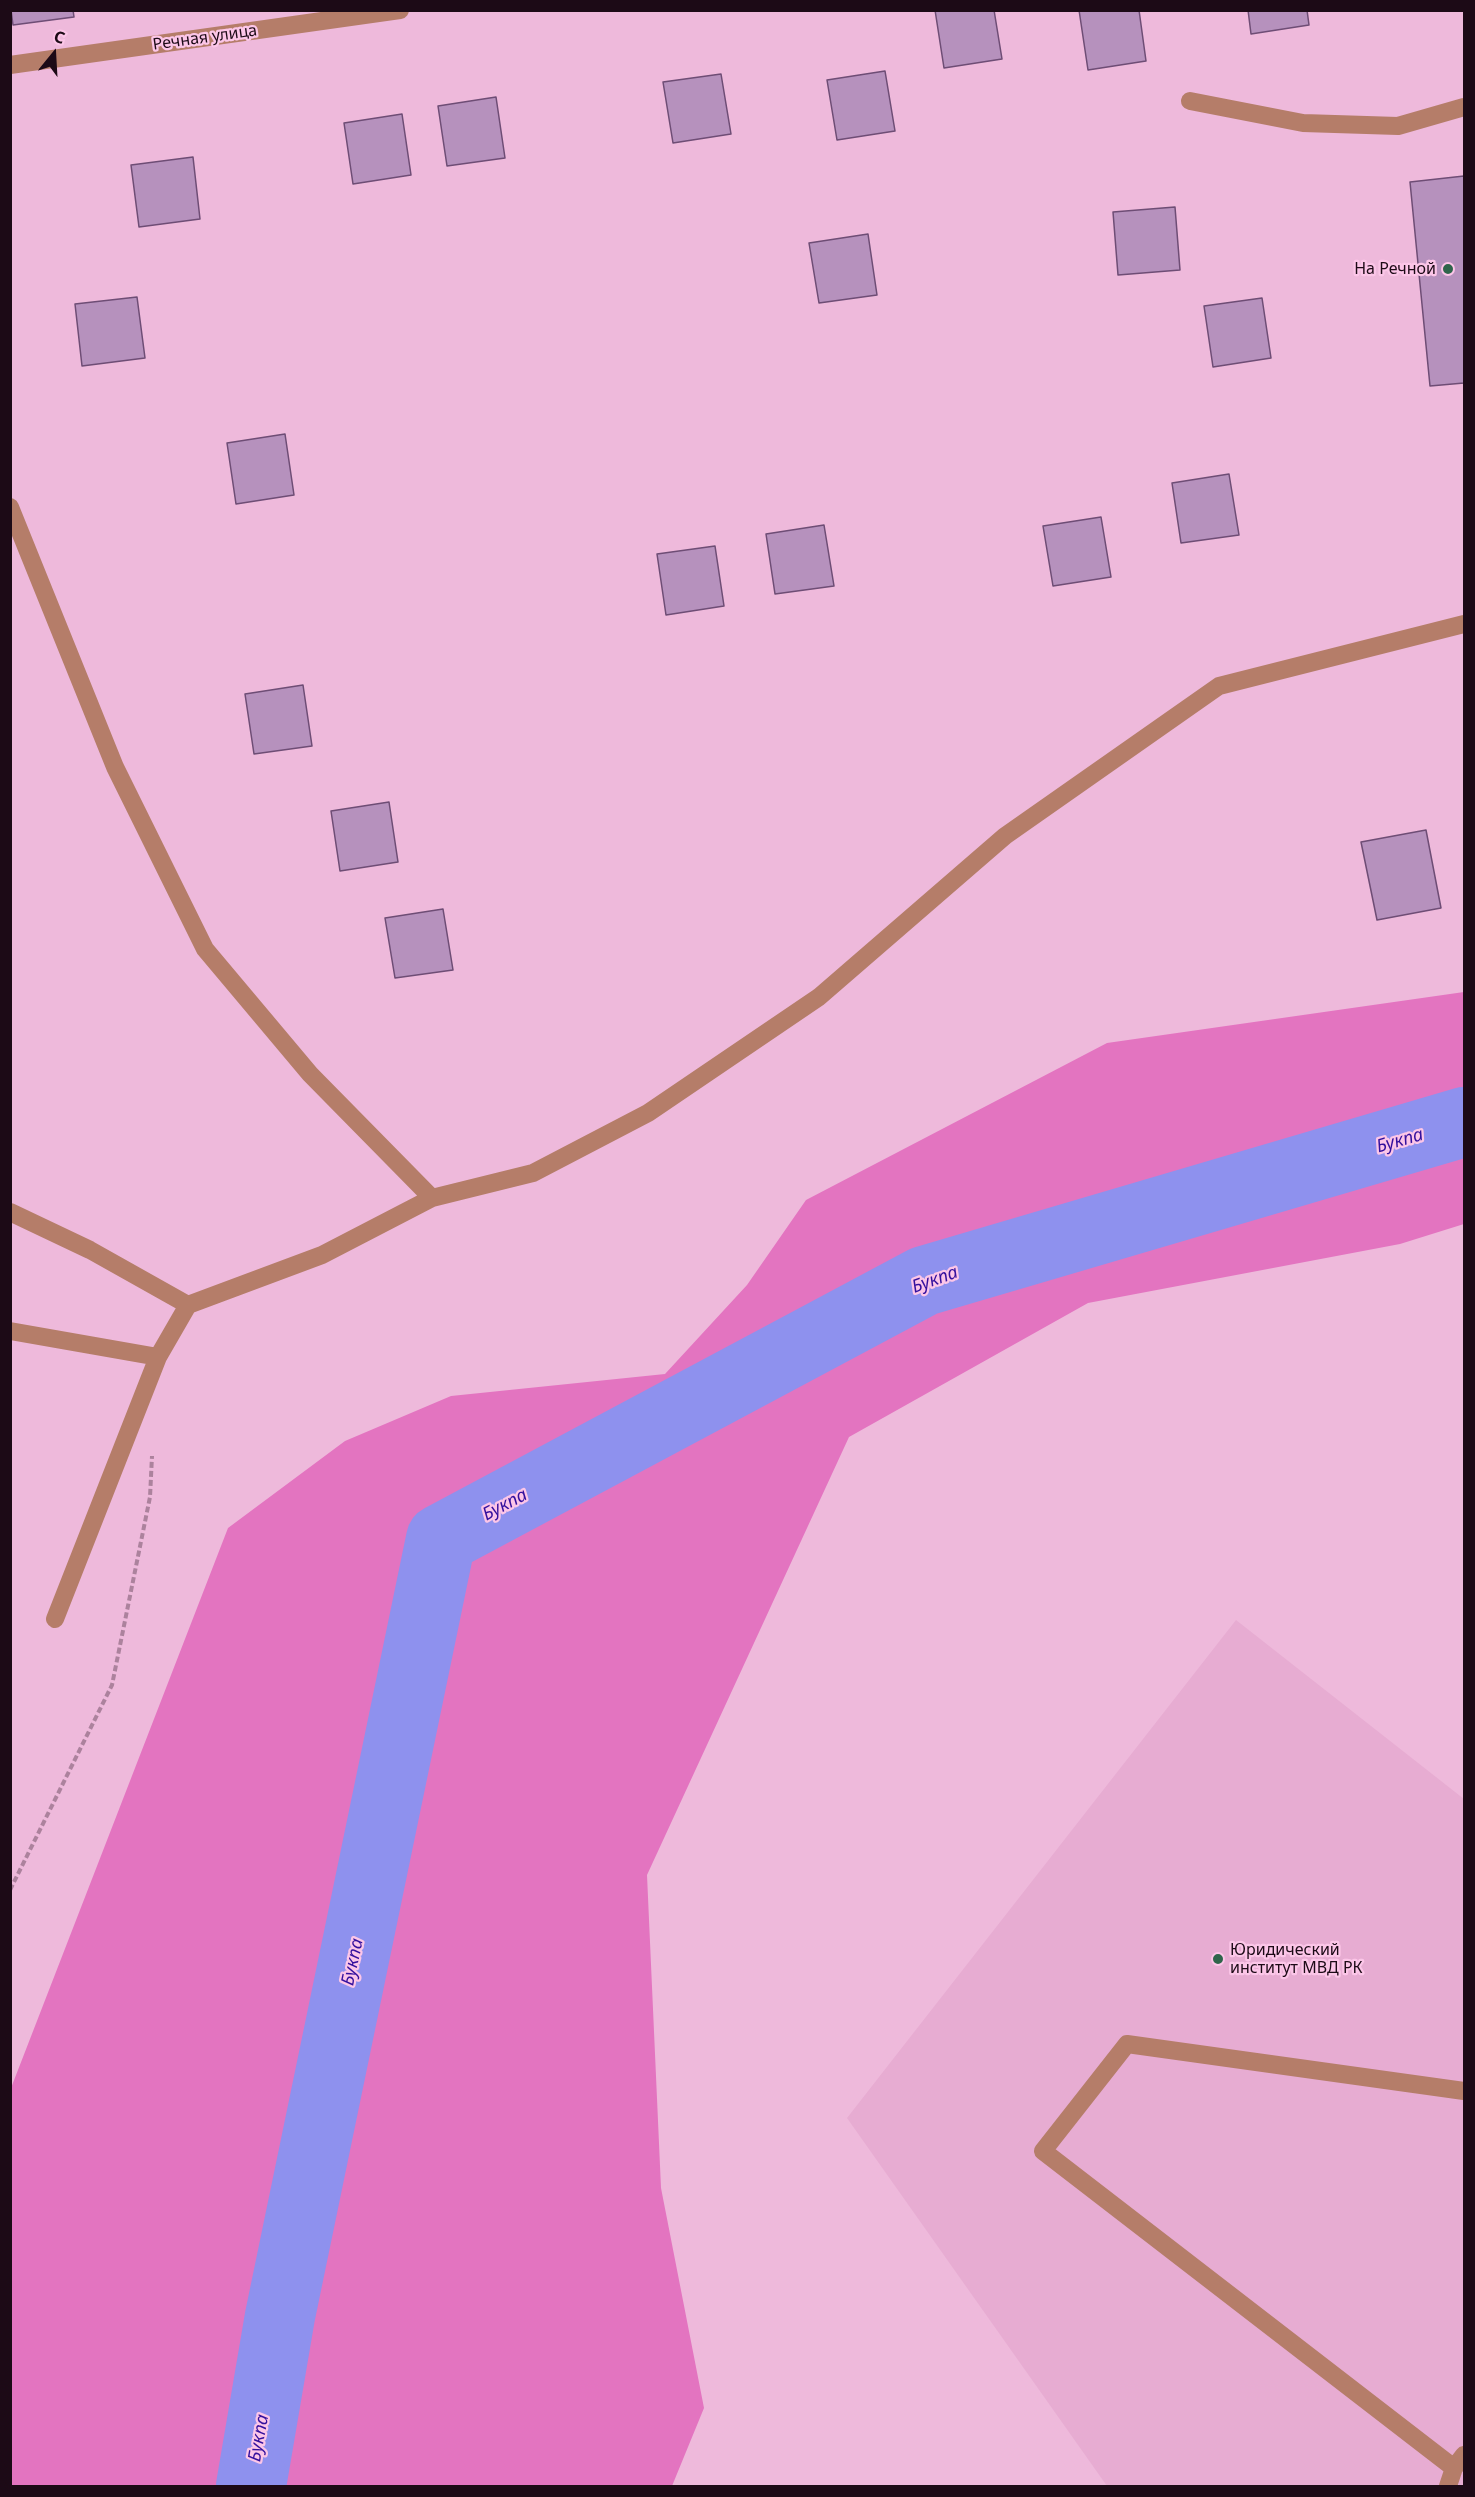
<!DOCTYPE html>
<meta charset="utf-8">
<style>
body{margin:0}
#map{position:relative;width:1475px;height:2497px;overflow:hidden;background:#eeb9db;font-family:"Noto Sans",sans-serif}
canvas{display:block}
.frame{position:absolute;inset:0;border:12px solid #1c0a16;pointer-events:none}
.north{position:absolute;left:24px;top:24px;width:60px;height:60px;-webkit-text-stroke:4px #fcc6e8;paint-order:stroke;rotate:18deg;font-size:16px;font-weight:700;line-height:24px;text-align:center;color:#1c0a16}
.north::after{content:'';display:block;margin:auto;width:21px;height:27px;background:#1c0a16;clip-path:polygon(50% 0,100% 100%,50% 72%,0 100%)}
</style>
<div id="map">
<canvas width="1475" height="2497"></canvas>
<div class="frame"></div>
<div class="north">С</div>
</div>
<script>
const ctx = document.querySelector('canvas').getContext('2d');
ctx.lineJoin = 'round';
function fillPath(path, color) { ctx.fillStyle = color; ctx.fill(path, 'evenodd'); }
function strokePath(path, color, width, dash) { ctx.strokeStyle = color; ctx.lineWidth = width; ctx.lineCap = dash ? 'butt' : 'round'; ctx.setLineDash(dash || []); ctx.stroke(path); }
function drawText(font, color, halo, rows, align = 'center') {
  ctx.font = font + ' "Noto Sans",sans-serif'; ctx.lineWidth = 4.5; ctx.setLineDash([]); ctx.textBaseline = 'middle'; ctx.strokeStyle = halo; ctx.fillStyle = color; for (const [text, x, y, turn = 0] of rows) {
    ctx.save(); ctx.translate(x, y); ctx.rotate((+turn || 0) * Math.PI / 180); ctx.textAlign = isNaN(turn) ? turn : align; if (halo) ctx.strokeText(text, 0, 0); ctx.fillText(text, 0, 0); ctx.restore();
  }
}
const built = new Path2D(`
 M1236,1620L1464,1799V2486H1107L847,2118Z`);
const green = new Path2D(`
 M1464,992V1224L1400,1244L1088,1303L849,1437L647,1875L661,2188L704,2408L672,2486H11V2088L228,1528L345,1441L451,1396L665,1374L747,1285L806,1200L1107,1043Z`);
const river = new Path2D(`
 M251,2486L280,2316L441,1539L924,1281L1464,1122`);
const building = new Path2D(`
 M11,10H73L74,17L13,25Z
 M935,10H994L1002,59L944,68Z
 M1079,10H1139L1146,61L1088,70Z
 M1248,10H1307L1309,25L1251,34Z
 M885,71L895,131L837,140L827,80Z
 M721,74L731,134L673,143L663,82Z
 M496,97L505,158L447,166L438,106Z
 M402,114L411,175L353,184L344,123Z
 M193,157L200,219L139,227L131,165Z
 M1464,176V383L1430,386L1410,182Z
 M1175,207L1180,270L1118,275L1113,212Z
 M868,234L877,295L819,303L809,243Z
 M137,297L145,358L82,366L75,304Z
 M1262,298L1271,358L1213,367L1204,306Z
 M285,434L294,495L236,504L227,443Z
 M1229,474L1239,535L1181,543L1172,483Z
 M1101,517L1111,577L1053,586L1043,526Z
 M824,525L834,586L775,594L766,534Z
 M715,546L724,606L666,615L657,554Z
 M303,685L312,746L254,754L245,694Z
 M389,802L398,862L340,871L331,811Z
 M1426,830L1441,908L1377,920L1361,842Z
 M443,909L453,970L395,978L385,918Z`);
const path = new Path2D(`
 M10,1890L112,1685L150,1497L152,1456`);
const minor = new Path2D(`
 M10,65L400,10
 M1190,101L1303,123L1398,126L1464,107
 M10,507L115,767L205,949L310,1074L432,1198L533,1173L648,1113L819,997L1005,836L1219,686L1464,624
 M10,1212L90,1250L188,1305
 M10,1331L158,1357
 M55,1619L158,1357L188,1305L322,1255L432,1198
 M1454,2468L1043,2151L1127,2044L1464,2091
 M1448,2486L1454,2468L1464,2455`);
const markers = [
 [1448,269,6,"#2f654b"],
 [1218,1959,6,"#2f654b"]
];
const streetNames = [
 ["Речная улица",205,38,-8]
];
const poiNames = [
 ["На Речной",1436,269],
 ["Юридический",1230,1950,"left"],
 ["институт МВД РК",1230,1968,"left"]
];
const waterNames = [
 ["Букпа",1400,1141,-16],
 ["Букпа",935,1280,-20],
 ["Букпа",505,1505,-28],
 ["Букпа",353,1962,-78],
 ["Букпа",259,2438,-80]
];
fillPath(built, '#e7acd2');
fillPath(green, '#e374c0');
strokePath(river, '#8e91ee', 70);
fillPath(building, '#b691bd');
strokePath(building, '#6e4d75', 1.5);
strokePath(path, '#ac829d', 4, [6, 3]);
strokePath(minor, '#b57d69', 18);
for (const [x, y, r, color] of markers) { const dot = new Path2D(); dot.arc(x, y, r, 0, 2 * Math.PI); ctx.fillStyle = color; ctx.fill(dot); strokePath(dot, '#fcc6e8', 2); }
drawText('16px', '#1c0a16', '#fcc6e8', streetNames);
drawText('16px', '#1c0a16', '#fcc6e8', poiNames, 'right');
drawText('italic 18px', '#34109d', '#fcc6e8', waterNames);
</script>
